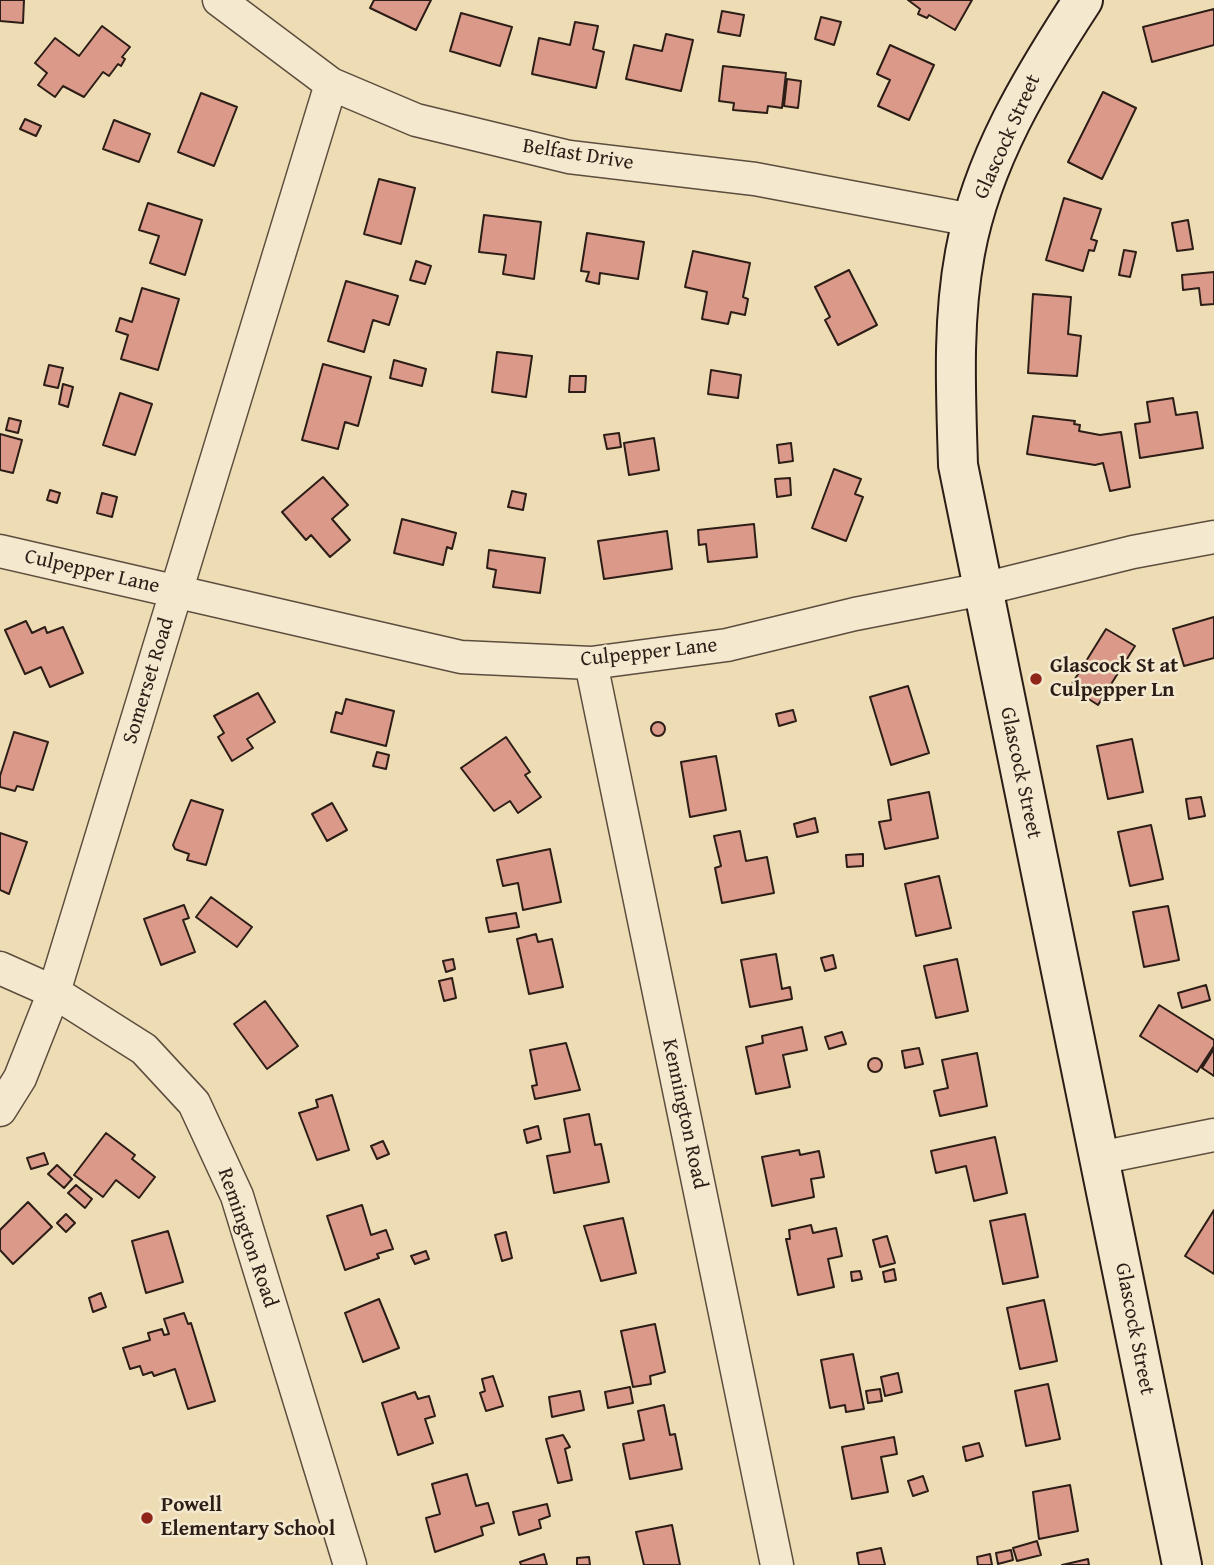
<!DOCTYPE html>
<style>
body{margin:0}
canvas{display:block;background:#eeddb4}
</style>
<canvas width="1214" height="1565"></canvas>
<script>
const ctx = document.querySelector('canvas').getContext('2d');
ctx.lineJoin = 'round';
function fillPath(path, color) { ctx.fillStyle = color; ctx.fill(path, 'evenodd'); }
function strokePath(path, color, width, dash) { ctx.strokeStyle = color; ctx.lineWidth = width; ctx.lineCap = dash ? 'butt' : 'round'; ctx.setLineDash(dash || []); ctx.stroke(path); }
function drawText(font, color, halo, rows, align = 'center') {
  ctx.font = font + ' "Gentium Book Plus",serif'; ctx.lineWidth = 5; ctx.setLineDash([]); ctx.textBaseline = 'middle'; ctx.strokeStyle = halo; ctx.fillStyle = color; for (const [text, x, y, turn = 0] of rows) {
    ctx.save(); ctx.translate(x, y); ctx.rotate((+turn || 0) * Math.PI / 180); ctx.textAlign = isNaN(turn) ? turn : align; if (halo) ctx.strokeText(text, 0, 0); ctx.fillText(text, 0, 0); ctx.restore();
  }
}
const building = new Path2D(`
 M0,0H24L23,23L0,21Z
 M374,0H431L416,30L370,8Z
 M908,0H972L955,30L929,15L927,18L918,14L920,9Z
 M1214,9V45L1152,62L1143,27Z
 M722,11L744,15L740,36L718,32Z
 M461,13L512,27L500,66L450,51Z
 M821,17L841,22L834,45L815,39Z
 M575,22L598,26L593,49L604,52L596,88L532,74L539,38L570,45Z
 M102,26L130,47L122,57L125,59L121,66L118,64L109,76L103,72L84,97L63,86L55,97L38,85L47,73L35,63L55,38L79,56Z
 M666,34L693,40L681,91L626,79L634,45L662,51Z
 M890,45L934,65L909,120L878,106L890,80L877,74Z
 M723,66L786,73L782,108L768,106L767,113L733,110L734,103L719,101Z
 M787,79L801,81L798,108L784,106Z
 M1103,92L1136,108L1102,179L1068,162Z
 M201,93L237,107L214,166L178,152Z
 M25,119L41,126L36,136L20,129Z
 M114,120L150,134L139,162L103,149Z
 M379,179L415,188L401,244L364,234Z
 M1064,198L1101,209L1091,239L1097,241L1094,251L1089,250L1083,271L1046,260Z
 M148,203L202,220L185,275L150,263L159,236L139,230Z
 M484,215L541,222L534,279L503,274L506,255L479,252Z
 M1188,220L1193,249L1177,251L1172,223Z
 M587,233L644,242L638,279L600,273L599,284L586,281L589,272L581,271Z
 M1124,250L1136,252L1130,277L1119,275Z
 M693,251L750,263L743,297L748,299L745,315L731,312L728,324L702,319L707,292L685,287Z
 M416,261L431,266L425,284L410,280Z
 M849,270L877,325L838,345L825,320L830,317L815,287Z
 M1214,272V304L1201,305L1199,288L1183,290L1182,275Z
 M346,281L398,296L389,325L373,320L364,352L328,341Z
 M142,288L179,299L158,370L121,359L128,335L116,331L120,318L132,322Z
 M1033,294L1071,297L1068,334L1081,336L1077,376L1028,373Z
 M497,352L532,356L526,397L492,392Z
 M394,360L426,369L422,386L390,378Z
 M323,364L371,377L358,426L345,422L338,449L302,440Z
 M49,365L63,368L58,388L44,385Z
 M711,370L741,375L738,398L708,394Z
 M570,376H586L585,392H569Z
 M63,384L73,387L68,407L59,404Z
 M120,393L152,404L135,455L103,445Z
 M1173,398L1176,415L1197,412L1203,448L1140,458L1135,424L1150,422L1147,402Z
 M1033,416L1075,421L1074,424L1080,425L1079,431L1100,435L1121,432L1130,487L1110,491L1103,463L1095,465L1027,454Z
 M9,418L21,421L18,433L6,430Z
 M619,433L621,447L607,449L604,435Z
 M0,434L22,440L13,473L0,470Z
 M654,438L659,470L629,475L624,443Z
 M791,443L793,461L779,463L777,445Z
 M834,469L861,479L855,494L863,497L846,541L812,528Z
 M323,477L348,505L332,519L350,540L330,557L311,535L306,540L282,512Z
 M790,478L791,495L777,497L775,479Z
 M50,490L60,493L57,503L47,500Z
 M512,491L526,494L523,510L508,507Z
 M102,493L117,497L112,517L97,513Z
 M402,519L456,533L452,549L447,547L443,565L394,553Z
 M754,524L757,557L708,562L706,544L699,545L698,530Z
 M667,531L672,569L604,579L598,541Z
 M489,550L545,558L540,593L493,587L496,570L487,568Z
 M1214,617V658L1184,666L1173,629Z
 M26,621L32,633L45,627L47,633L63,627L83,673L50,687L41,667L25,674L5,630Z
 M1106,629L1135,646L1098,705L1070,687Z
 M908,686L929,753L891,765L870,697Z
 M258,693L275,722L247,739L253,748L232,761L218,737L224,733L214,716Z
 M346,699L394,711L386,746L331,732L336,712L342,714Z
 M793,710L796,721L779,726L776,714Z
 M651 729a7 7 0 1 1 14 0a7 7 0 1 1-14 0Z
 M14,732L48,742L33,790L17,786L15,791L0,787V776Z
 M506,737L530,772L525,775L541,797L518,813L510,801L494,811L461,768Z
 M1132,739L1143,792L1108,799L1097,746Z
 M377,752L389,755L386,769L373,766Z
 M716,756L726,810L690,817L681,762Z
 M929,792L938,838L885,849L879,822L891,820L888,800Z
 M1201,797L1205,816L1189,819L1186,799Z
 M191,800L223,810L206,865L187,860L189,854L175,849L173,845Z
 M332,803L347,830L327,841L312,814Z
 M815,818L818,832L797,837L794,824Z
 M1151,825L1163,879L1130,886L1118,832Z
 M740,831L746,861L767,857L774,893L722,903L715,868L721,866L714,836Z
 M0,833L27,842L9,894L0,890Z
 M550,849L561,902L523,910L518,883L503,886L497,860Z
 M863,854V866L847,867L846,855Z
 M939,876L951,928L916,936L905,884Z
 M211,897L252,927L237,947L196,917Z
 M184,905L189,918L183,920L195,952L161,965L144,919Z
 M1168,906L1179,960L1144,967L1133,912Z
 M516,913L519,927L489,932L486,918Z
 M536,934L538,942L552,939L563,987L529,994L517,939Z
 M776,954L782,989L790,987L792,999L750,1007L741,960Z
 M833,955L836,968L825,971L821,958Z
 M453,959L455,969L446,972L443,961Z
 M957,959L968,1011L936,1018L924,966Z
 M452,978L456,998L444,1001L439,981Z
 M1206,985L1210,1000L1182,1008L1178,993Z
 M265,1001L298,1046L267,1069L234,1024Z
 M1159,1005L1214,1040V1046L1197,1072L1140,1036Z
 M802,1027L807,1050L783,1055L790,1087L756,1094L746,1047L763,1043L762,1036Z
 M842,1032L846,1044L829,1049L825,1037Z
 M566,1043L580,1090L535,1099L532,1086L537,1085L530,1050Z
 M919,1048L923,1064L905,1068L902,1051Z
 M1214,1049V1076L1202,1068Z
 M977,1053L987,1106L940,1116L934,1091L948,1088L942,1060Z
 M868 1065a7 7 0 1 1 14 0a7 7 0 1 1-14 0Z
 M332,1095L349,1150L317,1160L299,1113L318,1107L316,1100Z
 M589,1114L595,1145L601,1144L609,1182L554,1193L547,1156L570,1152L564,1119Z
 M538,1126L541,1139L527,1143L524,1130Z
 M106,1133L135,1155L132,1159L155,1177L139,1198L116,1180L103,1197L74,1175Z
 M995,1137L1007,1193L974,1201L966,1166L936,1173L931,1151Z
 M383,1141L389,1154L377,1159L371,1146Z
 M799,1150L800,1155L819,1151L824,1177L811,1179L814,1197L772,1206L762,1157Z
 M44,1153L48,1164L31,1169L27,1158Z
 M57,1165L72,1179L64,1188L48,1174Z
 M76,1185L92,1199L85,1208L68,1193Z
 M28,1202L52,1227L13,1264L0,1250V1230Z
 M362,1205L371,1235L386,1230L393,1249L377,1254L379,1258L345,1270L327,1216Z
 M1214,1210V1274L1185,1256Z
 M66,1214L75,1223L66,1232L57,1223Z
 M1025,1214L1038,1277L1003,1284L990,1221Z
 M623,1218L636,1273L601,1281L584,1226Z
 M811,1225L813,1233L836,1228L842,1256L828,1259L834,1287L798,1295L786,1239H790L789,1230Z
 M168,1231L183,1282L146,1293L132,1241Z
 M506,1232L512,1258L502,1261L495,1235Z
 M887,1236L895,1263L880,1267L873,1240Z
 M426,1251L429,1259L415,1264L411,1256Z
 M894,1269L896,1280L885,1282L883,1272Z
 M860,1271L862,1279L852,1281L851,1272Z
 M101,1293L106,1307L93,1312L89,1298Z
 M379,1299L399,1348L363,1362L345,1313Z
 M1044,1300L1057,1361L1020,1369L1007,1308Z
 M184,1313L188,1324L191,1323L215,1401L188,1409L175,1369L154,1376L152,1372L143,1375L140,1366L130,1369L123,1348L150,1340L148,1333L162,1329L164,1335L169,1334L164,1319Z
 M655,1324L665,1372L650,1376L651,1384L633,1387L621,1331Z
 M853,1354L864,1409L846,1412L845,1405L830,1408L821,1360Z
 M898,1373L902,1392L885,1396L881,1377Z
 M493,1376L503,1406L486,1411L480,1393L485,1391L482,1379Z
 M1048,1384L1060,1439L1026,1446L1015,1391Z
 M630,1387L633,1403L608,1408L605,1392Z
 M880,1389L882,1401L868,1403L866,1391Z
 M580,1391L584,1410L552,1417L549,1397Z
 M415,1392L418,1399L429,1396L435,1416L425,1419L433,1443L398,1455L382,1403Z
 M664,1405L670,1435L675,1434L682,1469L630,1479L623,1444L644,1440L638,1411Z
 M563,1435L570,1447L565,1449L572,1480L558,1483L546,1439Z
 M894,1437L897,1454L881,1457L888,1492L852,1499L842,1447Z
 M979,1443L983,1456L966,1461L963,1447Z
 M467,1474L476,1506L488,1503L494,1523L481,1527L483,1535L435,1552L426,1518L440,1514L432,1484Z
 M923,1476L928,1491L913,1496L908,1481Z
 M1070,1485L1078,1531L1039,1539L1033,1492Z
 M547,1504L550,1516L539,1520L541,1528L519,1535L513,1512Z
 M672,1525L680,1565H644L636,1532Z
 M1037,1541L1041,1555L1017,1561L1013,1548Z
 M881,1548L885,1565H859L857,1553Z
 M1011,1550L1013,1560L998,1564L996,1553Z
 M544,1554L547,1565H521L520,1562Z
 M990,1554L992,1565H978L977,1557Z
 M589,1557L590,1565H577V1558Z
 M1088,1559L1089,1565H1062Z`);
const street = new Path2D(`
 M219,0L331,84L416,120L569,157L755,179L972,220
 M0,551L461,657L591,663L727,645L855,614L983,589L1133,552L1214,537
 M591,663L777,1565
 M0,968L54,992L144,1049L194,1103L237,1196L350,1565
 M0,1110L20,1078L54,992L331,84
 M1099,1158L1214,1135`);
const secondary = new Path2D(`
 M1083,0C1032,78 982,160 965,253C952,323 956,395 958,465L1182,1565`);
const markers = [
 [1036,679,7,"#8f2418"],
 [147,1518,7,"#8f2418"]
];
const streetNames = [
 ["Glascock Street",1008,137,-66],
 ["Belfast Drive",578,155,9],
 ["Culpepper Lane",92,572,13],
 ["Culpepper Lane",649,653,-6],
 ["Somerset Road",149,681,-73],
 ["Glascock Street",1020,773,78],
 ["Kennington Road",684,1114,78],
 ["Remington Road",247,1238,71],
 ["Glascock Street",1134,1329,79]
];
const poiNames = [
 ["Glascock St at",1050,667],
 ["Culpepper Ln",1050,691],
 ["Powell",161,1506],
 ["Elementary School",161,1530]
];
fillPath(building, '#db9a89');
strokePath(building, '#2c1d17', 2);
strokePath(street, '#5c4d3e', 35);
strokePath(secondary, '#2c1d17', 42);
strokePath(street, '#f4e9ce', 32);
strokePath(secondary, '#f4e9ce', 38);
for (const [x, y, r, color] of markers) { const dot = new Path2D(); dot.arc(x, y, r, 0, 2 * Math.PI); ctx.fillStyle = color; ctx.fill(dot); strokePath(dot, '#f4e9ce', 2.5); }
drawText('21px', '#2c1d17', '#f4e9ce', streetNames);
drawText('bold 21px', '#2c1d17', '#f4e9ce', poiNames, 'left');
</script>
